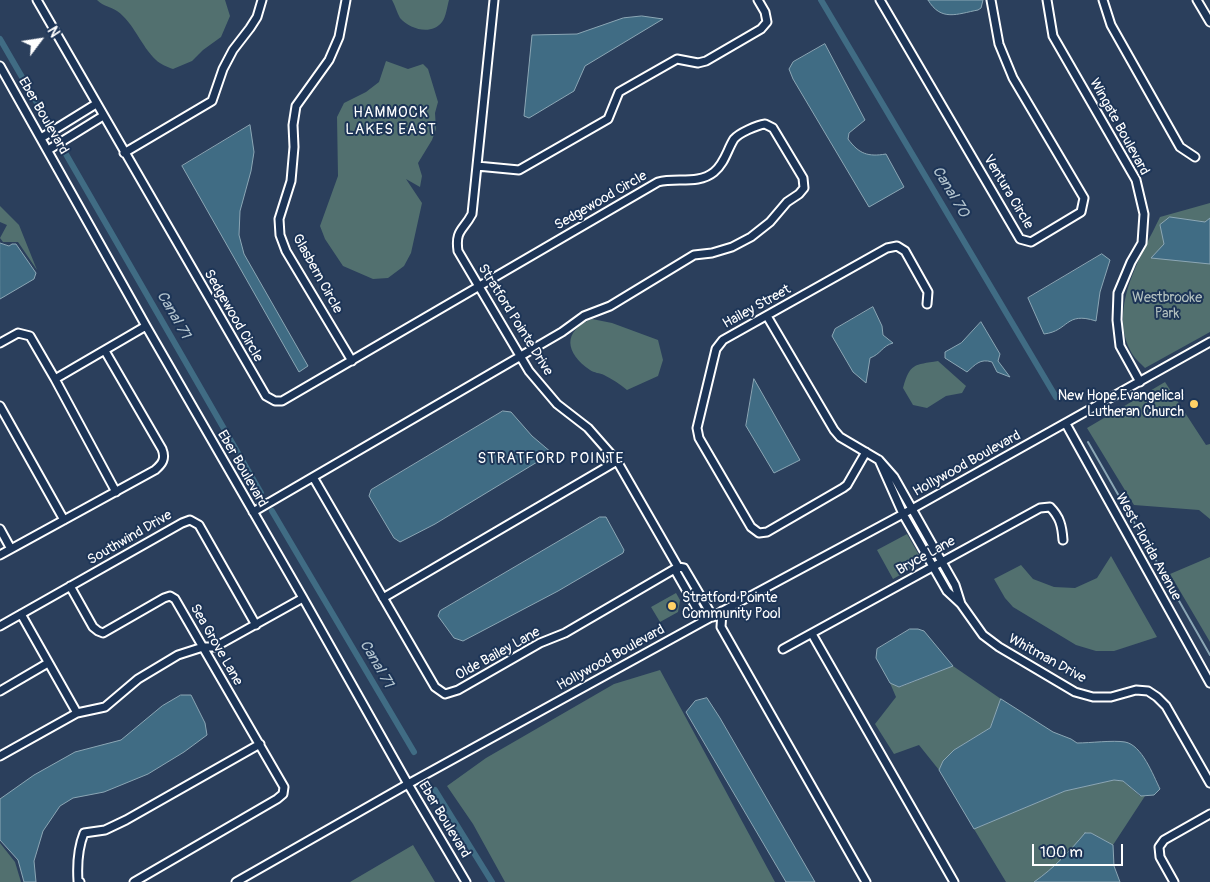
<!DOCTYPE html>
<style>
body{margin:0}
#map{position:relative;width:1210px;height:882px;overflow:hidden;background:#2b3f5c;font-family:Pangolin,sans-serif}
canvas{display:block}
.north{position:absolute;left:15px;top:15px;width:50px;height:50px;-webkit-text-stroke:4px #1d3557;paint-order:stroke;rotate:59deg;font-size:14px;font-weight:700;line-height:20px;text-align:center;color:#fff}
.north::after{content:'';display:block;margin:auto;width:18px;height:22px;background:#fff;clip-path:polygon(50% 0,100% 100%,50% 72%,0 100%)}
.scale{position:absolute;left:1032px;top:844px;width:91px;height:22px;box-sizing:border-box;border:2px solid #fff;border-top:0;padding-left:6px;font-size:15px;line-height:18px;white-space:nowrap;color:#fff;-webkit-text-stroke:4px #1d3557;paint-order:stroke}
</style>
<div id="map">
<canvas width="1210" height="882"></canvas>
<div class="north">N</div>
<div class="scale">100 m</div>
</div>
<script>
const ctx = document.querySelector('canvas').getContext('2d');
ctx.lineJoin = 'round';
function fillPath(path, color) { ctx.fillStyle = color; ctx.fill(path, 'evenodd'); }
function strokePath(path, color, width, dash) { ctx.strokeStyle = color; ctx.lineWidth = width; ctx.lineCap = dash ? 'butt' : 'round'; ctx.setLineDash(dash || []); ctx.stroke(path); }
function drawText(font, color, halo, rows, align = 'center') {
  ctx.font = font + ' Pangolin,sans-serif'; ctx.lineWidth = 4; ctx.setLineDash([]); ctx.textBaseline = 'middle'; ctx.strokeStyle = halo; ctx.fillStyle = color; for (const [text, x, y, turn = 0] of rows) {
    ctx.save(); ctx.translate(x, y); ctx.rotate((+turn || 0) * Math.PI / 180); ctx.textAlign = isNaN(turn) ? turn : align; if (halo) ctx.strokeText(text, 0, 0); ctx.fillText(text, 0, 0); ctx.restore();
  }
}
const green = new Path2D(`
 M97,0H225L230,16L221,37L203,50L192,61L173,69C167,67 160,64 156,60C141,46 134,23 117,11C110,6 104,7 97,0Z
 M392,0H449C447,7 446,17 442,22C431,36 410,29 400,18C397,13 395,5 392,0Z
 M386,61L408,69L423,64L428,69L438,102L435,113L436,129L432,140L418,163L422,176L420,187L406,179L422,203L411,253L404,266L388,278L373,279L343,266L325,239L320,226L338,176L337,117L344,103L366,92L379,82Z
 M1210,203V332L1145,368C1140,363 1133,357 1130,350C1109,306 1141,257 1160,217Z
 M0,206L19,225L37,270L18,242H3L0,238L7,225L0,222Z
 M592,319L612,323L658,340L663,360L658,376L627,390C620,384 612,379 604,375C600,373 594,373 590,370C565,353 562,331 592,319Z
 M938,361L966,386L962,393L946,396L927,408L913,405L903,388C910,363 914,365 938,361Z
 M1165,382L1206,445L1210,444V519L1199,510L1134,505L1087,428Z
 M907,534L923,562L893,579L877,550Z
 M1111,556L1157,637L1114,651H1096L1076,645L1013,607L1005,598L994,579L1021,565L1033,579L1054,587L1075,588L1097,578Z
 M1210,557V642L1170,574Z
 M676,593L680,600L678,612L660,622L651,607Z
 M953,666L1001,699L990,728L954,750L943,761L939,770L919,745L894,754L875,724L896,697L890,683L900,687Z
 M660,670L775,882H505L473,824L447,786L486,758L614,684Z
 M1114,780L1123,781L1140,796H1145L1113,845L1091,833L1050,871L1034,882H1006L974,829L1065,791Z
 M0,843L15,862L21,882H0Z
 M413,845L435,882H350Z`);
const water = new Path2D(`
 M928,0H983L981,8L978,10C957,14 941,22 928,0Z
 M642,16L663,19L585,66L574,91L529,118L524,116L532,35L577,34L623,18Z
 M825,44L865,120L849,133L848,139C859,154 868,157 886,154L904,187L869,207L793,79L789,69L793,62Z
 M250,125L254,152L251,171L240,211L239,235L244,254L308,366L299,372L182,166Z
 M1170,217L1205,222L1210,218V264L1151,258L1164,244L1160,225Z
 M0,243L9,246L12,244H16L36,273L34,279L0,299Z
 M1102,254L1110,260L1100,292L1096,321C1065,311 1069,331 1044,334L1028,298Z
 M873,307L882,326L883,335L893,343C882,346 881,354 870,358L866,383L853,372L832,336L835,329Z
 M981,322L1000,354L998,361L1010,377L997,372L992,362C980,358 975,365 967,372L945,358V352L961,343Z
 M754,379L800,460L774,473L746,426Z
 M503,411L511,412L532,436L552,453L435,524L400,542L394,538L369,496L371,490Z
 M600,517H606L624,550L623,553L558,591L463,641L454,638L438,616L440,611Z
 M910,629H918L924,631L953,666L899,687L890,683L876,658L877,649Z
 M181,695H191L205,723L207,735L184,752L148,774L104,792L73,798L60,806L43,831L34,861L36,882H24L18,860L0,840V799L34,775L75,752L121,740L162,706Z
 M707,698L720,718L815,882H786L686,712L695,701Z
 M1001,699L1053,732L1071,739L1077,743C1090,743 1113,740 1125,742C1142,745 1153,775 1160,789L1154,795L1141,796L1123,781L1114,780L1065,791L974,829L939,770L943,761L954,750L990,728Z
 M1085,833H1091L1113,845L1114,866L1120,882H1034C1054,868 1069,852 1085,833Z`);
const stream = new Path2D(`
 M1088,442L1210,655`);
const canal = new Path2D(`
 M821,0L1056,397
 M0,39L48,122
 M63,149L261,493
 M272,511L414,752
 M435,790L492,882`);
const minor = new Path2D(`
 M37,0L266,396L275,401H282L658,182C676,177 698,185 714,172C725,163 727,150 734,139C739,133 757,125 765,124L773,128L803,178L804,188L799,194L787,202L770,222L751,237L732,247L712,253L694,255L610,306L584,316L562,332L253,512
 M346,0L339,37L329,60L296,106L293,125L294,147L291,181L279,219L280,235L286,251L352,361
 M494,0L472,214C463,231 455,230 458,251L529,371L557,404L588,428L617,461L678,567
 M880,0L1020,239L1031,242L1081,212L1084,198L1013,78L999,44L991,0
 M1047,0L1053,36L1136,180L1144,214L1142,243L1131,262L1118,293L1117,320L1120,346L1140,382
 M1103,0L1111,25L1180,147L1195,157
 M1197,0L1210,22
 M0,66L146,326L303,598L408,784L466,882
 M41,138L96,104
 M48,150L103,116
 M124,153L212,101L223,69L233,50L250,28L257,17L262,0
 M477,166L519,170L608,119L619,92L677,59L698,63L706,61L761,29L767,22L765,12L758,0
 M767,316L834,430L840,437L879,460L894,477L955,585L961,604
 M0,343L18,333L30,336L55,379L116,492
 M55,379L146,326
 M0,406L64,520
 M1066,424L1210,683
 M866,452L847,485L843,488L767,532L759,533L751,527L699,438L697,428L716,349L723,340L887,248L897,246L905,251L928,292L927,304
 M879,460L903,514L947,591L961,604L983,635L999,647L1075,692L1093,697H1111L1136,690L1148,691L1157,697L1166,706L1210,783
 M313,477L435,687L445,694L458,690L540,643L565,633L678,567
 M0,529L11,549
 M0,555L155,470C162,464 166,459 162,449L105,351
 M678,567L684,568L713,617
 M678,567L676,572L704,621
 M70,586L93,627L98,631L103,633L164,598L170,596L175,599L284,787L283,794L277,799L134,882
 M383,598L617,461
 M722,611L721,627L866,882
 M21,614L77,713
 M0,626L182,523L190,520L199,525L256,625
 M812,634L954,882
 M783,649L1040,508L1050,507C1060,517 1062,526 1063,540
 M0,691L48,663
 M0,756L77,713L105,707L138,679L178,655L203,647H215L303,598
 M80,882L78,881C77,865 78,848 84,833L105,830L126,820L260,744
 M236,882L408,784L704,621L903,514L1210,342
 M1174,882L1160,857L1159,847L1164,840L1210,814`);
const markers = [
 [1194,404,5,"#ffd166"],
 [672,606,5,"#ffd166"]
];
const streetNames = [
 ["Eber Boulevard",43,116,60],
 ["Wingate Boulevard",1119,127,61],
 ["Ventura Circle",1008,192,59],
 ["Sedgewood Circle",601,201,-30],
 ["Glasbern Circle",317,274,61],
 ["Hailey Street",757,307,-29],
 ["Sedgewood Circle",233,316,60],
 ["Stratford Pointe Drive",515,320,58],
 ["Hollywood Boulevard",967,464,-29],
 ["Eber Boulevard",242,469,60],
 ["Southwind Drive",130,538,-30],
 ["West Florida Avenue",1148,547,61],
 ["Bryce Lane",926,556,-29],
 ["Sea Grove Lane",216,645,60],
 ["Olde Bailey Lane",498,654,-29],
 ["Hollywood Boulevard",611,658,-29],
 ["Whitman Drive",1047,659,29],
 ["Eber Boulevard",444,820,59]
];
const parkNames = [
 ["Westbrooke",1167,298],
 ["Park",1167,314]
];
const poiNames = [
 ["New Hope Evangelical",1184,396],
 ["Lutheran Church",1184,412],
 ["Stratford Pointe",682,598,"left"],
 ["Community Pool",682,614,"left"]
];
const neighbourhoodNames = [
 ["HAMMOCK",391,113],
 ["LAKES EAST",391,130],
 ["STRATFORD POINTE",551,459]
];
const waterNames = [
 ["Canal 70",950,192,59],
 ["Canal 71",173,315,60],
 ["Canal 71",376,664,60]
];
fillPath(green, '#52706f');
fillPath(water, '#406c84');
strokePath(water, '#8ca7b5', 1);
strokePath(stream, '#8ca7b5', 2);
strokePath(canal, '#406c84', 6);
strokePath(minor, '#fff', 11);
strokePath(minor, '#1d3557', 7);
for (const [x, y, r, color] of markers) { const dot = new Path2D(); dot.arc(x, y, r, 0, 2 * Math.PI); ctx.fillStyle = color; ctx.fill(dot); strokePath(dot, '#1d3557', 2); }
drawText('14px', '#fff', '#1d3557', streetNames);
drawText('14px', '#b1bfbe', '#1d3557', parkNames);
drawText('14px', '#fff', '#1d3557', poiNames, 'right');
ctx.letterSpacing = '1px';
drawText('15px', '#fff', '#1d3557', neighbourhoodNames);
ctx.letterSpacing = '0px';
drawText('italic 15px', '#b3c4ce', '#1d3557', waterNames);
</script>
